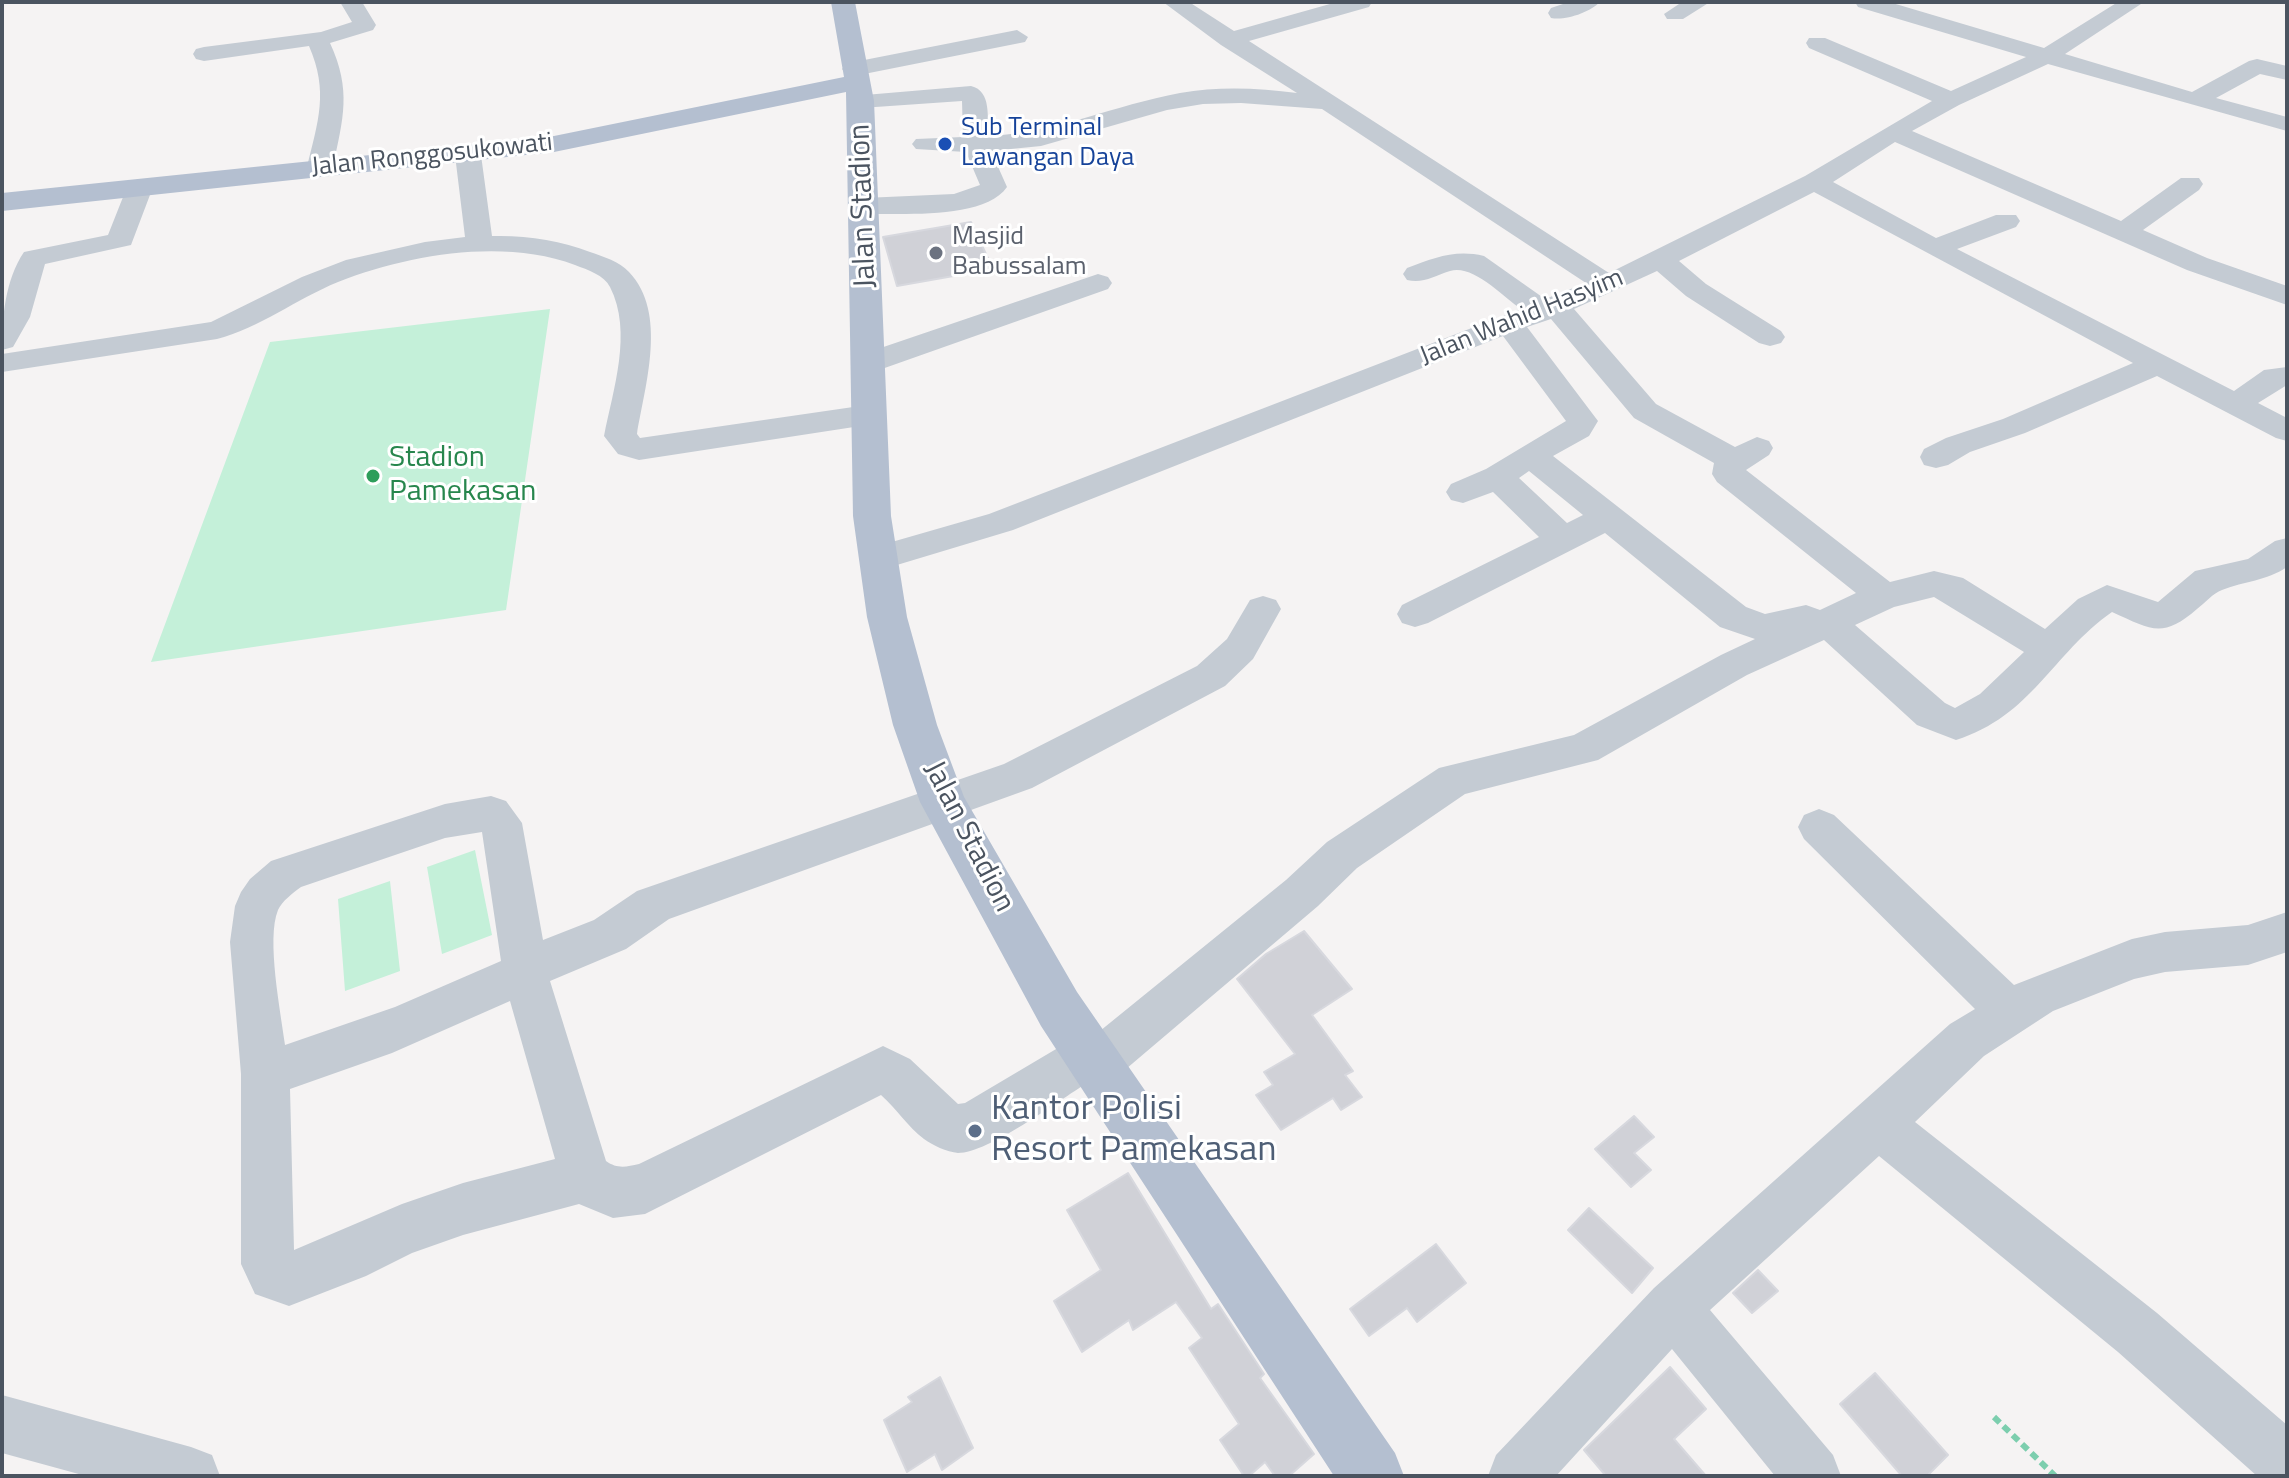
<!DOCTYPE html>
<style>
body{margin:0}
#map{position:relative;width:2289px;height:1478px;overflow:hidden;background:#f5f3f3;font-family:"Titillium Web",sans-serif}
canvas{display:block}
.frame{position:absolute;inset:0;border:4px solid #4b5460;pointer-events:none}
</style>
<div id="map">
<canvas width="2289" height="1478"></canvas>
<div class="frame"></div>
</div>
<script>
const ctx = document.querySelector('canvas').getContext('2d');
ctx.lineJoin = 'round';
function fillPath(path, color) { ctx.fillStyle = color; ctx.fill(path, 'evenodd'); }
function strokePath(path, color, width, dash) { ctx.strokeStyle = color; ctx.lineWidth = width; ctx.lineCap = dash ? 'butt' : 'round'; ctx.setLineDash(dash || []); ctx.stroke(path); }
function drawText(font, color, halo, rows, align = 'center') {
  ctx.font = font + ' "Titillium Web",sans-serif'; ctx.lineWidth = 6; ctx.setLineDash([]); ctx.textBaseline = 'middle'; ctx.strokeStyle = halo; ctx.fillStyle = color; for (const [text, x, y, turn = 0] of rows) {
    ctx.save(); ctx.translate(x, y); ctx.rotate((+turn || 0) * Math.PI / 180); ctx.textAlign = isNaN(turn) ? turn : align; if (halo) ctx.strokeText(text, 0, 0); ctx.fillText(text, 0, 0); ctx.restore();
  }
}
const green = new Path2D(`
 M550,309L506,610L151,662L270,342Z
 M475,850L492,935L442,954L427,867Z
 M390,881L400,971L345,991L338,899Z`);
const building = new Path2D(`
 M971,222L993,269L897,286L883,237Z
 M1304,931L1352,989L1312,1015L1353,1071L1345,1075L1362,1097L1341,1110L1333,1098L1281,1130L1256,1095L1273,1085L1264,1072L1295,1054L1237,979L1266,954Z
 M1634,1116L1654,1137L1634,1153L1651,1170L1631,1187L1595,1149Z
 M1128,1173L1211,1309L1218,1304L1264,1374L1260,1378L1314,1454L1289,1476H1275L1265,1462L1249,1476H1244L1220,1440L1239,1424L1189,1348L1202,1338L1176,1302L1133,1330L1129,1320L1082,1352L1054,1301L1101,1270L1067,1210Z
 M1589,1208L1653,1268L1632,1293L1568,1230Z
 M1436,1244L1466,1283L1417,1322L1407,1308L1369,1336L1350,1309Z
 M1758,1270L1778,1291L1752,1313L1733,1293Z
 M1670,1367L1706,1409L1674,1439L1706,1476H1606L1584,1450Z
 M1875,1373L1948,1455L1927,1476H1902L1840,1404Z
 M940,1377L973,1448L942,1470L935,1454L907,1472L884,1420L912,1402L908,1397Z`);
const path = new Path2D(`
 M1994,1417L2055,1476`);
const minor = new Path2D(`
 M340,2H362L376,25L373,30L330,43C352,91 343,118 333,167L329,172H311L307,167C318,121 329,92 309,46L204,61L196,59L193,54L196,49L204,47L321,32L352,22Z
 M1163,2H1189L1234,31L1337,2H1372L1369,7L1249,41L1609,273L1805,176L1932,101L1809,48L1806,43L1809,38H1825L1951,91L2026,57L1858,7L1855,2H1889L2044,48L2118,2H2144L2065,54L2192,92L2249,61L2257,59L2287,66V80L2260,74L2216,98L2287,117V131L2048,64L1959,105L1912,131L2121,221L2181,178H2199L2203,184L2199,190L2143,230L2207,258L2287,286V305L2187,270L1895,142L1833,182L1936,238L1996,215H2016L2020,221L2016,227L1957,249L2234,391L2264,370L2287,367V385L2258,403L2287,418V441L2276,438L2157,376L2025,433L1970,452L1948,465L1936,468L1924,465L1920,457L1924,449L1946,438L2003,419L2133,363L1814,192L1679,261L1706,284L1781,331L1785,337L1781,343L1770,346L1759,343L1686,296L1657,271L1574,309L1656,404L1735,447L1757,437L1769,441L1773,448L1769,455L1746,470L1890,582L1934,571L1963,578L2045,629L2078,599L2107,585L2158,602L2195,571L2248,559L2275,541L2287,538V567C2266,581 2245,581 2222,590C2213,593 2205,603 2197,609C2162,639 2152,630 2112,612C2052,654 2032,716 1956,740L1917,725L1824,640L1747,675L1598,760L1465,794L1357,868L1318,906L1113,1080L1096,1087L1087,1083C1058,1101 989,1153 958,1153C947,1152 932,1145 924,1139C908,1127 896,1108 881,1095L645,1214L613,1218L579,1204L463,1235L412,1253L366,1276L289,1306L255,1294L241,1264V1074L230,942L235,906L241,892L250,879L271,861L445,804L491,796L506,801L522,823L543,940L594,920L637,891L1004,764L1197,666L1227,639L1250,600L1263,596L1276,600L1281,609L1253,659L1225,686L1032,788L669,919L626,949L550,981L606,1161C617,1169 626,1167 639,1164L883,1046L910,1059L958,1104L965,1103L1073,1039L1090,1032L1095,1035L1286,880L1327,842L1439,768L1574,735L1721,655L1755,639L1720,627L1605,533L1428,623L1415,627L1402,623L1397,614L1402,605L1539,537L1493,492L1463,503L1451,500L1446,492L1451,484L1486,469L1566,421L1503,336L1013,530L877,571L864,568L859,559L864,550L989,514L1521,309C1502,296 1473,264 1450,271C1434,276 1423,284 1407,280L1403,274L1407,268C1434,258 1455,249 1484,256L1545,299L1586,283L1322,109L1241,103L1203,104L1167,110L1041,146L991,151L1007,187C984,220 901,213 864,214L855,212L851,206L855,200L864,198L954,194L980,185L966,152L916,149L912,144L916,139L963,137L962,101L861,108L853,106L849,101L853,96L971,86C992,91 987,118 988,136C1055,133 1115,105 1180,93C1219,86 1259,88 1297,93L1221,45ZM1551,319L1634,418L1714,463L1712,474L1717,482L1856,593L1820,610L1806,605L1765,614L1746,607L1553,456L1589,436L1598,421L1527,327ZM1529,471L1583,515L1567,523L1519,478ZM1934,597L2024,652L1980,694L1955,708L1945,703L1855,625L1894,607ZM482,832L501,961L395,1007L285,1045C281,1013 266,939 278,910C282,901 293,893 301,887L445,838ZM510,1001L555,1159L463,1183L402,1204L294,1250L290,1089L392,1053Z
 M1569,2H1600C1590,12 1566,21 1551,18L1548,13L1551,8Z
 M1682,2H1710L1683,19H1667L1664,14Z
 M1017,30L1028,37L1025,42L854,76L846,74L842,69L846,64L854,62Z
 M468,147L477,150L481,155L492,236C525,235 560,240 590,252C604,257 619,261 629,272C668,313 645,385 637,434L640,438L867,405L878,408L883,415L878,422L867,425L639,460L618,454L604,436C613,390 633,332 610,287C604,275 588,270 575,265C502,238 408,255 338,282C296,299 260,328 217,339L2,372V354L211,322L302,277L346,260L425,242L465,237L455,155L459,150Z
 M140,179L149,181L153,187L131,245L45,264L30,317L13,347L2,350C2,318 5,280 24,252L108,235L127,187L131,181Z
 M1098,274L1108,277L1112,283L1108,289L879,370L868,372L857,370L853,363L857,356Z
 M1819,809L1834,815L2014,985L2132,939L2165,932L2248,925L2287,912V952L2248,965L2165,972L2134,979L2053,1011L1984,1056L1915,1122L2157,1313L2287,1425V1476H2257L2118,1352L1879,1156L1710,1310L1833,1455L1841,1476H1775L1672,1349L1556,1476H1488L1496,1455L1654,1288L1950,1024L1975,1009L1804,839L1798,827L1804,815Z
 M2,1395L191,1447L212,1455L220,1476H86L2,1453Z`);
const major = new Path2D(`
 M831,2H855L874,101L891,516L907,617L937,725L964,797L1077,992L1395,1453L1404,1476H1334L1041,1026L920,802L893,725L867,617L853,516L846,92L554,152L2,211V193L554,136L844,77Z`);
const markers = [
 [945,144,8,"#1a4fb4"],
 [936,253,8,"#6b7280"],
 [373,476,8,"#2e9e5b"],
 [975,1131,8,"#5c6f8a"]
];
const farTransitnames = [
 ["Sub Terminal",961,129],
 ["Lawangan Daya",961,159]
];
const farStreetnames = [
 ["Jalan Ronggosukowati",432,156,-6],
 ["Jalan Wahid Hasyim",1522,318,-22]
];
const farWorshipnames = [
 ["Masjid",952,238],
 ["Babussalam",952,268]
];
const streetNames = [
 ["Jalan Stadion",864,206,-92],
 ["Jalan Stadion",968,837,63]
];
const leisureNames = [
 ["Stadion",389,459],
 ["Pamekasan",389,493]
];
const nearServicenames = [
 ["Kantor Polisi",991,1110],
 ["Resort Pamekasan",991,1151]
];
fillPath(green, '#c4f0d9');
fillPath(building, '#d0d1d7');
strokePath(building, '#d7d8de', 2);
strokePath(path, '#7cceae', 6, [8, 5]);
fillPath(minor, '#c4cbd3');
fillPath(major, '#b4bfd0');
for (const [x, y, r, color] of markers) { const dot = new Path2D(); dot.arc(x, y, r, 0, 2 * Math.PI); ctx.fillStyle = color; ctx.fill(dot); strokePath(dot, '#fff', 3); }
drawText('26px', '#164399', '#fff', farTransitnames, 'left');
drawText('26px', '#4b5460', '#fff', farStreetnames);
drawText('26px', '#5b616d', '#fff', farWorshipnames, 'left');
drawText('30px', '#4b5460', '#fff', streetNames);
drawText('30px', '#27864d', '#fff', leisureNames, 'left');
drawText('36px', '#4e5e75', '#fff', nearServicenames, 'left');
</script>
